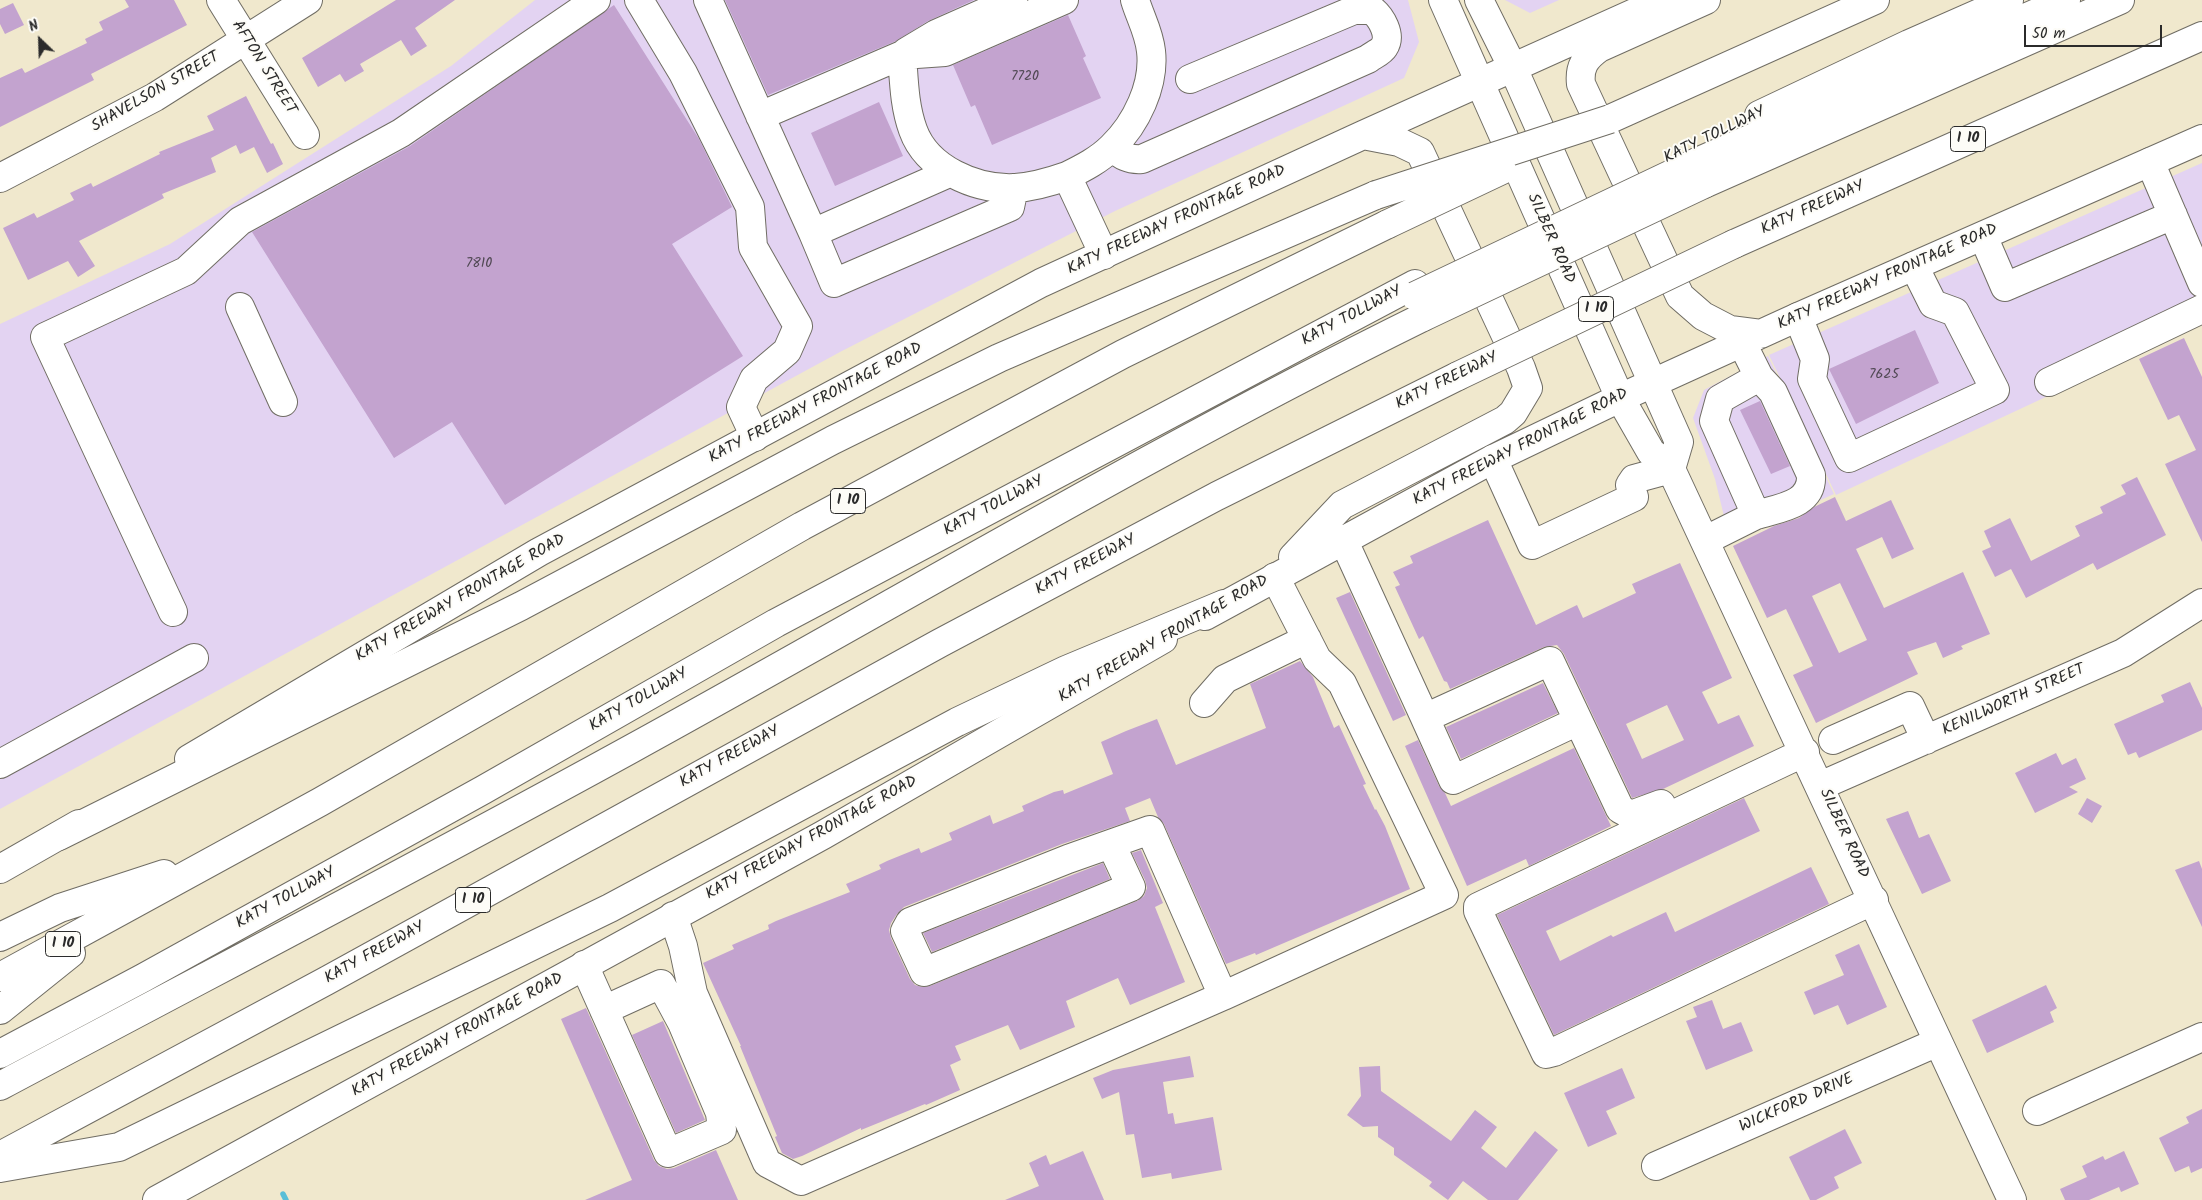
<!DOCTYPE html>
<style>
body{margin:0}
#map{position:relative;width:2202px;height:1200px;overflow:hidden;background:#f0e8cd;font-family:Kalam,sans-serif}
canvas{display:block}
.north{position:absolute;left:15px;top:15px;width:50px;height:50px;-webkit-text-stroke:4px #fdfcf7;paint-order:stroke;rotate:336deg;font-size:14px;font-weight:700;line-height:20px;text-align:center;color:#2b2b2b}
.north::after{content:'';display:block;margin:auto;width:18px;height:22px;background:#2b2b2b;clip-path:polygon(50% 0,100% 100%,50% 72%,0 100%)}
.scale{position:absolute;left:2024px;top:25px;width:138px;height:22px;box-sizing:border-box;border:2px solid #2b2b2b;border-top:0;padding-left:6px;font-size:15px;line-height:18px;white-space:nowrap;color:#2b2b2b;-webkit-text-stroke:4px #fdfcf7;paint-order:stroke}
</style>
<div id="map">
<canvas width="2202" height="1200"></canvas>
<div class="north">N</div>
<div class="scale">50 m</div>
</div>
<script>
const ctx = document.querySelector('canvas').getContext('2d');
ctx.lineJoin = 'round';
function fillPath(path, color) { ctx.fillStyle = color; ctx.fill(path, 'evenodd'); }
function strokePath(path, color, width, dash) { ctx.strokeStyle = color; ctx.lineWidth = width; ctx.lineCap = dash ? 'butt' : 'round'; ctx.setLineDash(dash || []); ctx.stroke(path); }
function drawText(font, color, halo, rows, align = 'center') {
  ctx.font = font + ' Kalam,sans-serif'; ctx.lineWidth = 4; ctx.setLineDash([]); ctx.textBaseline = 'middle'; ctx.strokeStyle = halo; ctx.fillStyle = color; for (const [text, x, y, turn = 0] of rows) {
    ctx.save(); ctx.translate(x, y); ctx.rotate((+turn || 0) * Math.PI / 180); ctx.textAlign = isNaN(turn) ? turn : align; if (halo) ctx.strokeText(text, 0, 0); ctx.fillText(text, 0, 0); ctx.restore();
  }
}
const built = new Path2D(`
 M535,0H1408L1419,42L1404,78L1115,211L840,352L0,809V324L170,244L451,66Z
 M1505,0H1559L1530,13Z
 M2202,163V324L1836,495L1769,355Z
 M1768,356L1834,494L1730,541L1715,479L1693,418L1704,390Z`);
const stream = new Path2D(`
 M283,1194L286,1200`);
const building = new Path2D(`
 M125,0H174L187,25L91,74L94,80L0,127V78L22,68L25,73L87,43L85,39L103,30L99,22L129,7Z
 M396,0H455L415,28L427,46L411,56L401,40L360,64L364,71L345,82L340,74L318,87L302,58Z
 M725,0H974L928,21L896,41L768,95Z
 M13,3L24,25L5,34L0,24V9Z
 M614,5L699,139L732,207L672,244L743,356L505,505L452,422L394,458L252,232L410,146Z
 M1068,15L1086,56L1083,58L1101,98L992,145L975,105L971,107L953,65Z
 M246,96L271,144L273,143L283,164L267,173L254,147L240,154L236,145L211,158L216,172L162,194L164,198L79,241L95,266L78,277L68,261L28,280L3,228L34,213L37,218L74,200L70,193L91,183L93,187L160,154L159,152L214,130L207,116Z
 M879,102L903,156L835,186L811,133Z
 M1915,330L1939,383L1856,424L1829,369Z
 M2184,338L2202,377V542L2165,464L2196,450L2179,415L2168,420L2139,359Z
 M1760,401L1790,466L1771,474L1740,410Z
 M2137,477L2166,535L2097,570L2093,563L2026,598L2011,569L1995,577L1982,551L1991,547L1984,531L2010,518L2031,561L2080,536L2075,526L2103,513L2100,507L2126,494L2121,485Z
 M1835,497L1846,521L1891,500L1914,549L1892,559L1882,537L1856,549L1884,608L1963,572L1990,634L1961,646L1963,649L1943,658L1936,642L1907,652L1918,674L1816,723L1793,675L1813,666L1786,609L1767,618L1733,546L1774,526L1799,518L1814,507ZM1840,583L1867,640L1839,653L1812,596Z
 M1488,520L1536,625L1577,605L1583,618L1636,593L1632,584L1680,563L1732,678L1702,692L1718,724L1739,715L1754,746L1663,789L1632,798L1564,654L1557,645L1544,647L1450,689L1447,682L1444,681L1423,636L1419,639L1395,587L1400,585L1393,572L1413,563L1410,556ZM1667,705L1684,740L1642,759L1626,724Z
 M1350,592L1406,715L1393,721L1336,598Z
 M1300,661L1313,677L1334,728L1339,725L1366,784L1363,785L1375,810L1376,809L1385,826L1410,889L1256,955L1255,953L1226,964L1164,824L1158,817L1150,798L1125,808L1130,821L1062,844L904,907L897,914L891,923L889,930L891,938L910,979L915,985L922,987L930,986L1137,901L1144,896L1147,888L1145,880L1132,853L1141,850L1163,903L1155,907L1185,982L1130,1005L1118,978L1066,1001L1075,1027L1020,1050L1008,1025L955,1046L961,1060L950,1065L960,1090L926,1105L925,1104L861,1130V1128L802,1156L793,1159L782,1153L775,1137L777,1136L740,1046H741L703,963L734,949L732,945L769,929L768,925L776,921L850,892L846,884L881,869L879,865L887,861L919,848L921,853L952,840L949,833L981,819L990,815L993,824L1024,811L1022,806L1054,792L1063,790L1064,794L1113,774L1101,742L1126,731L1157,719L1176,765L1266,728L1250,684Z
 M2190,682L2202,708V730L2139,758L2136,752L2128,755L2114,724L2164,702L2161,695Z
 M1543,683L1558,713L1461,759L1446,727Z
 M1418,740L1439,786L1445,793L1451,806L1574,748L1611,826L1529,866L1526,859L1467,886L1405,746Z
 M2056,753L2062,765L2076,758L2086,779L2069,787L2078,792L2035,813L2015,773Z
 M1744,798L1760,831L1546,931L1560,961L1611,935L1613,937L1666,912L1675,932L1811,867L1829,904L1554,1035L1497,915Z
 M2087,798L2102,806L2092,823L2078,814Z
 M1908,811L1919,838L1929,834L1951,881L1922,894L1886,819Z
 M2199,861L2202,869V927L2175,870Z
 M1103,863L1110,879L932,952L923,933Z
 M1859,944L1887,1007L1847,1025L1838,1005L1814,1015L1804,992L1844,975L1835,955Z
 M2046,985L2057,1008L2050,1012L2054,1022L1987,1053L1972,1020Z
 M1712,1000L1723,1029L1741,1022L1753,1051L1706,1070L1686,1021L1697,1017L1693,1007Z
 M586,1008L654,1160L659,1166L667,1169L674,1168L716,1150L738,1200H585L632,1180L561,1019Z
 M663,1021L705,1120L676,1133L632,1035Z
 M1190,1056L1194,1077L1163,1082L1168,1114L1173,1113L1175,1124L1213,1117L1222,1170L1172,1179L1171,1173L1142,1178L1134,1134L1126,1135L1119,1092L1102,1099L1093,1078L1113,1070Z
 M1380,1066L1381,1091L1451,1141L1475,1110L1497,1127L1481,1148L1506,1168L1535,1131L1558,1150L1518,1200H1488L1463,1181L1448,1200L1429,1186L1432,1182L1394,1155V1148L1378,1137V1126L1363,1127L1347,1115L1361,1096L1359,1067Z
 M1622,1068L1635,1098L1606,1111L1617,1134L1588,1147L1564,1093Z
 M2202,1109V1168L2191,1173L2189,1166L2175,1172L2159,1138L2189,1123L2186,1117Z
 M1845,1129L1862,1163L1834,1177L1839,1188L1816,1200H1810L1789,1157Z
 M1083,1151L1104,1200H1005L1039,1186L1029,1163L1046,1155L1050,1165Z
 M2124,1151L2139,1184L2121,1192L2119,1187L2089,1200H2065L2060,1189L2087,1177L2082,1166L2103,1156L2105,1160Z`);
const minor = new Path2D(`
 M221,0L305,135
 M639,0L683,73L750,207L753,247L798,326L787,351L754,379L741,407L755,437
 M708,0L813,233L949,173
 M1443,0L1620,398L1651,452L1671,469L2012,1200
 M1479,0L1513,68L1679,442L1671,469
 M906,52L936,34L1013,0
 M902,55L945,52L1064,0
 M760,116L902,55C904,80 904,105 913,130C927,169 976,190 1015,188C1033,187 1050,182 1067,176L1104,255
 M1112,147C1122,156 1129,160 1142,159L1368,59C1373,55 1381,52 1384,47C1392,35 1381,17 1372,10H1354L1190,79
 M2150,162L2202,283
 M1067,176C1083,168 1099,160 1112,147C1136,124 1155,85 1151,51C1149,32 1140,17 1135,0
 M0,178L155,97L308,0
 M813,233L834,283L1010,207L1014,188
 M1983,236L2005,287L2173,215
 M240,307L283,402
 M1798,317L1815,359L1812,379L1849,458L1995,390L1955,312L1933,304L1914,266
 M1742,343L1759,377L1773,392L1811,475C1813,505 1779,508 1756,515
 M2049,382L2202,309
 M1493,459L1532,545L1634,497L1630,485L1634,479L1671,469
 M1343,539L1425,718L1550,661L1620,809L1631,815L1661,804
 M1706,540L1756,515L1714,421L1720,399L1759,377
 M173,612L45,337L186,271L240,221L401,133L596,0
 M1204,703L1225,679L1307,639
 M1425,718L1453,780L1578,721
 M1833,740L1910,706L1926,740
 M1805,752L1478,907V911L1546,1054L1554,1052L1874,900
 M0,764L194,658
 M1820,786L2123,653L2202,603
 M1111,844L1131,887L924,972L905,931L910,922L1068,859L1150,830L1223,996L1444,895L1342,683L1317,659L1275,577
 M673,916L683,946L693,993L767,1163L801,1181L1223,996
 M584,965L668,1153L722,1130L720,1113L682,1023L661,984L604,1010
 M2037,1111L2202,1037
 M1656,1166L1938,1042`);
const major = new Path2D(`
 M1706,0L1599,48C1585,58 1579,67 1581,84L1680,296L1703,316L1730,330L1761,334
 M1293,557L1342,505L1505,420L1513,413L1528,388L1521,368L1420,152L1399,142L1363,135
 M1205,616L1493,459L1620,398L1798,317L2202,139
 M189,759L539,552L1041,283L1363,135L1663,0
 M0,869L79,824
 M157,1200L823,835L1163,639`);
const highway = new Path2D(`
 M1759,115L1909,44L2009,0
 M1610,119L1875,0
 M1697,162L2066,0
 M1704,184L2120,0
 M1734,244L2202,36
 M59,836L521,606L833,440L999,358L1376,195
 M0,937L60,908L164,874
 M0,977L320,802L802,526L1123,354L1388,224
 M0,1010L71,953
 M0,1054L143,978L483,790L776,623L1415,284
 M0,1086C210,974 422,864 631,749C895,604 1153,450 1423,317
 M0,1156L326,981L940,643L1217,496L1458,376
 M0,1168L119,1147L610,908L957,722L1066,670L1224,604`);
const highwayBridge = new Path2D(`
 M1376,195L1610,119
 M1388,224L1502,170
 M1415,296L1697,162
 M1423,317L1704,184
 M1458,376L1734,244`);
const numberNames = [
 ["7720",1025,78],
 ["7810",479,265],
 ["7625",1884,376]
];
const shields = [
 [1968,139,35],
 [1596,309,35],
 [848,501,35],
 [473,900,35],
 [63,944,35]
];
const shieldNames = [
 ["I 10",1968,139],
 ["I 10",1596,309],
 ["I 10",848,501],
 ["I 10",473,900],
 ["I 10",63,944]
];
const streetNames = [
 ["AFTON STREET",263,68,58],
 ["SHAVELSON STREET",156,93,-30],
 ["KATY TOLLWAY",1715,136,-26],
 ["KATY FREEWAY",1813,209,-24],
 ["KATY FREEWAY FRONTAGE ROAD",1177,221,-25],
 ["SILBER ROAD",1550,239,66],
 ["KATY FREEWAY FRONTAGE ROAD",1888,278,-24],
 ["KATY TOLLWAY",1352,317,-28],
 ["KATY FREEWAY",1447,382,-26],
 ["KATY FREEWAY FRONTAGE ROAD",816,404,-28],
 ["KATY FREEWAY FRONTAGE ROAD",1521,448,-27],
 ["KATY TOLLWAY",994,507,-28],
 ["KATY FREEWAY",1086,566,-28],
 ["KATY FREEWAY FRONTAGE ROAD",461,599,-30],
 ["KATY FREEWAY FRONTAGE ROAD",1164,640,-30],
 ["KATY TOLLWAY",639,701,-30],
 ["KENILWORTH STREET",2014,701,-24],
 ["KATY FREEWAY",730,758,-29],
 ["SILBER ROAD",1843,834,65],
 ["KATY FREEWAY FRONTAGE ROAD",812,839,-29],
 ["KATY TOLLWAY",286,899,-29],
 ["KATY FREEWAY",375,954,-29],
 ["KATY FREEWAY FRONTAGE ROAD",458,1036,-29],
 ["WICKFORD DRIVE",1797,1104,-24]
];
fillPath(built, '#e3d3f2');
strokePath(stream, '#59bed7', 5.5);
fillPath(building, '#c3a3cf');
strokePath(minor, '#706d64', 30);
strokePath(major, '#706d64', 30);
strokePath(highway, '#706d64', 30);
strokePath(minor, '#fff', 28);
strokePath(major, '#fff', 28);
strokePath(highway, '#fff', 28);
strokePath(highwayBridge, '#706d64', 30, []);
strokePath(highwayBridge, '#fff', 28);
drawText('14px', '#514954', null, numberNames);
for (const [x, y, w] of shields) { const box = new Path2D(); box.roundRect(x - w / 2, y - 12.5, w, 25, 4); ctx.fillStyle = '#fdfcf7'; ctx.fill(box); strokePath(box, '#2b2b2b', 1); }
drawText('bold 15px', '#2b2b2b', null, shieldNames);
drawText('16px', '#2b2b2b', '#fdfcf7', streetNames);
</script>
